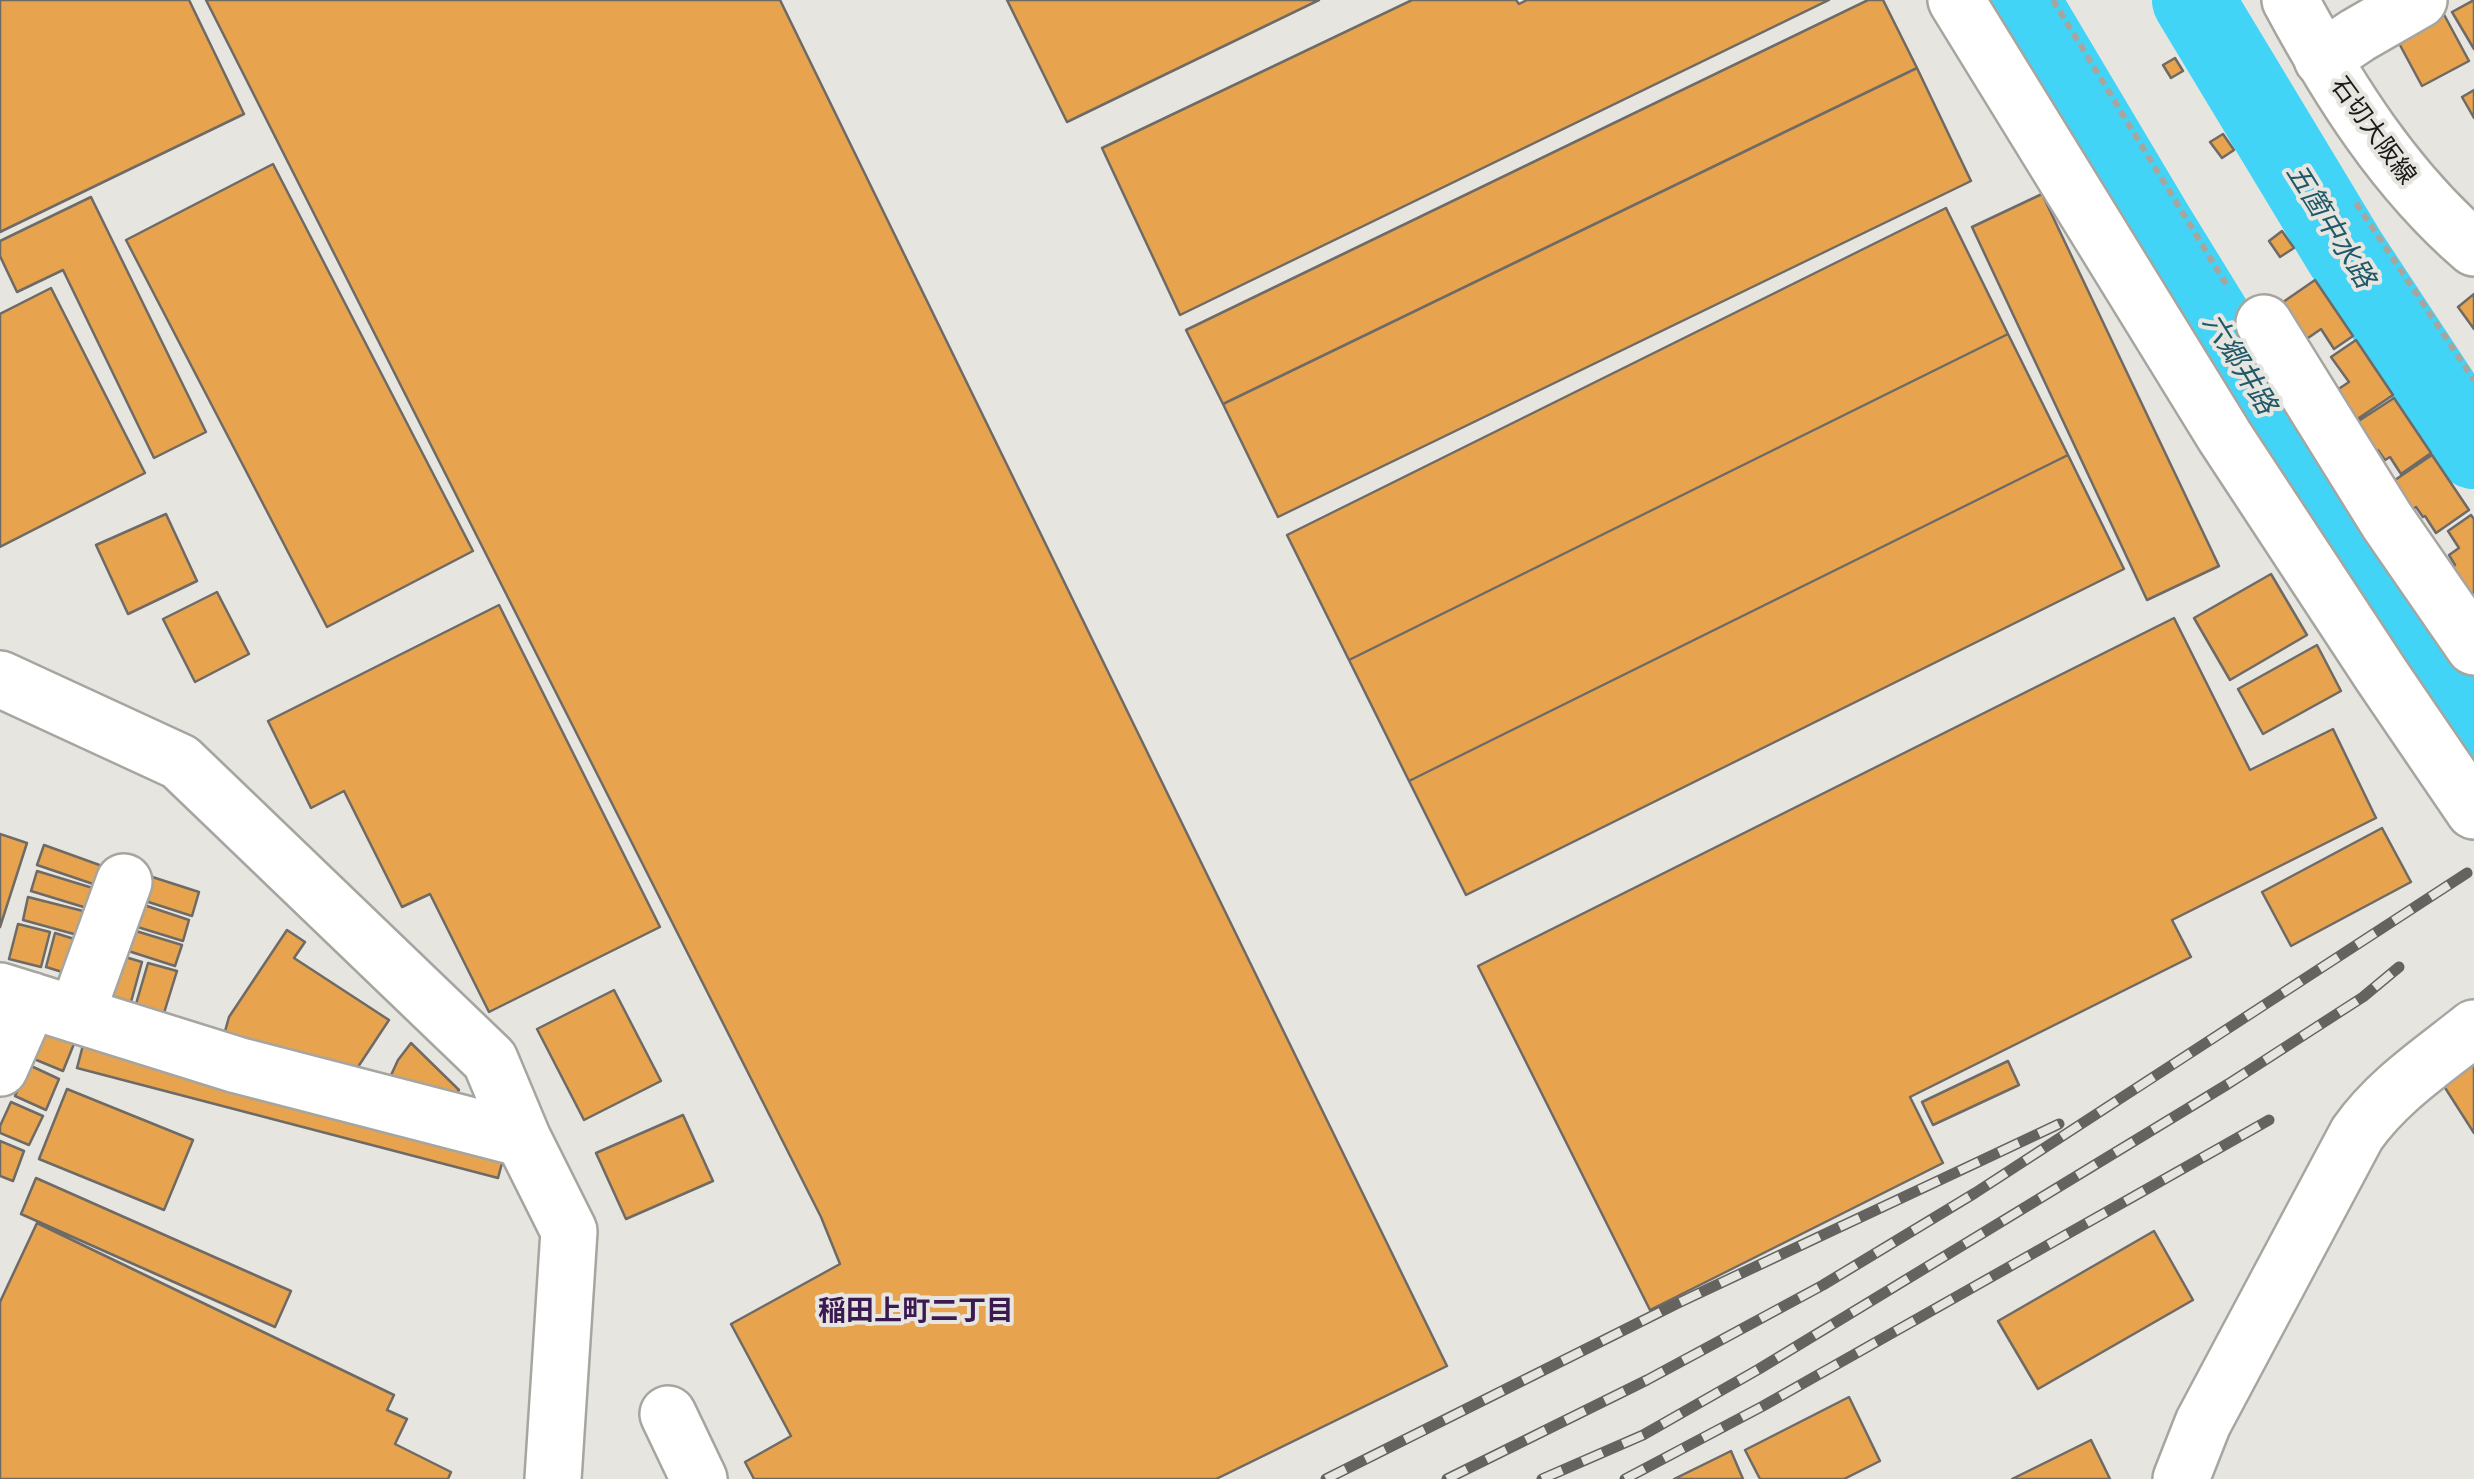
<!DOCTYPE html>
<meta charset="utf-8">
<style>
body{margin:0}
canvas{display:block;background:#e7e5df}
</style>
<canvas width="2474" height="1479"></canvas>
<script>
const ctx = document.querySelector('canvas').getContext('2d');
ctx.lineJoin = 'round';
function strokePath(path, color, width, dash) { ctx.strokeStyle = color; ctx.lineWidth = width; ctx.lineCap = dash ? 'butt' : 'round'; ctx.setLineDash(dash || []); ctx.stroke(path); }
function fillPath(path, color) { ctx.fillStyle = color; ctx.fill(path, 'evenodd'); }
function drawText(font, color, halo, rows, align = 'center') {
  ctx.font = font + ' Quicksand,"Noto Sans JP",sans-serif'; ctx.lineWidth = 8; ctx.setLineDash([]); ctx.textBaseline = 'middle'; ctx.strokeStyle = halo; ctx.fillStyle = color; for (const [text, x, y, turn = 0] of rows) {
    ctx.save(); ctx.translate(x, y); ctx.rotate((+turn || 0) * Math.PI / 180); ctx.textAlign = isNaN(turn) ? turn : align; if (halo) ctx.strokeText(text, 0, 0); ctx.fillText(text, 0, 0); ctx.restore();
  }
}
const river = new Path2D(`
 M2018,0L2152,225L2261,402L2474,720
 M2193,0L2345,252L2474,448`);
const building = new Path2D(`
 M0,0H189L244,114L0,232Z
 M206,0H780L1447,1366L1216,1479H754L745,1462L791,1436L731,1324L840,1264L821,1217Z
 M1007,0H1319L1067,122Z
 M1412,0H1516L1519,4L1527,0H1829L1180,315L1102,148Z
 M1868,0H1883L1917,68L1223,404L1186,330Z
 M2474,0V49L2452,12Z
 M2441,9L2469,61L2422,86L2394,34Z
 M2175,58L2183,71L2171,78L2163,65Z
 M1917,68L1971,181L1278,517L1223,404Z
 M2474,90V118L2462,97Z
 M2223,134L2234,150L2222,158L2210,142Z
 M273,164L473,551L327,627L126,240Z
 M2042,194L2219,566L2147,600L1972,227Z
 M91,197L206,432L154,458L63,270L17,292L0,256V241Z
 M1946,208L2008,334L1349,660L1287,535Z
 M2282,231L2294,248L2280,257L2269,241Z
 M2315,280L2353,336L2334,349L2321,329L2298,345L2273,309Z
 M51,288L145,473L0,547V314Z
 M2474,294V329L2458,307Z
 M2008,334L2068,455L1409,781L1349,660Z
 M2356,340L2393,395L2353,422L2334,392L2349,382L2331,357Z
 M2394,398L2431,453L2401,474L2390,457L2385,460L2378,450L2373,453L2354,424Z
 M2068,455L2124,569L1466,895L1409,781Z
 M2432,455L2469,510L2436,533L2425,516L2423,517L2416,507L2411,510L2392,482Z
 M166,514L197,581L128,614L96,545Z
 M2471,515L2474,519V593L2470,596L2451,568L2455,565L2449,555L2459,548L2448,531Z
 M2271,574L2307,635L2230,680L2194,618Z
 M217,592L249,654L195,682L163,619Z
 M499,605L660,927L489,1012L430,894L402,907L344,791L311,808L268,721Z
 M2174,618L2250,770L2333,729L2376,818L2172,920L2191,957L1910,1097L1943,1163L1650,1310L1478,966Z
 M2317,645L2341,691L2263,734L2238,689Z
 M2382,828L2411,882L2291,946L2262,892Z
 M0,834L27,843L0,927Z
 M44,845L105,867L99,886L37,865Z
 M37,871L96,889L90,909L31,891Z
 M143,874L199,892L192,916L136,898Z
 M28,897L87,912L81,936L23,920Z
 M138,903L189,920L183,941L131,925Z
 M18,924L50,932L41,967L9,959Z
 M126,928L182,945L175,966L119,948Z
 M287,930L305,942L294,958L389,1020L350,1079L222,1042L229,1017Z
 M55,933L84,942L75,976L46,967Z
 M115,954L142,962L131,1002L103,993Z
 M148,963L177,971L164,1013L136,1004Z
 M614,990L661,1081L584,1120L537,1029Z
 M49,1022L78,1034L63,1071L34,1059Z
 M87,1030L508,1141L498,1178L77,1068Z
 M411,1043L459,1090L449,1102L386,1086L398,1060Z
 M2008,1061L2019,1085L1933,1125L1922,1102Z
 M2474,1062V1133L2442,1083Z
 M29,1065L59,1079L46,1110L15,1096Z
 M67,1089L193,1140L164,1210L39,1159Z
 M11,1102L43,1116L29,1145L0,1133V1126Z
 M683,1115L713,1181L626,1219L596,1153Z
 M0,1141L24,1151L13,1181L0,1176Z
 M36,1178L291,1291L275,1327L21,1214Z
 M37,1223L394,1395L387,1410L407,1419L395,1444L451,1472L448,1479H0V1302Z
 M2154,1231L2193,1300L2038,1389L1998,1321Z
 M1849,1397L1880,1461L1844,1479H1760L1745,1450Z
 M2091,1440L2110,1479H2012Z
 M1731,1451L1743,1479H1674Z`);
const path = new Path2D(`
 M2053,0L2229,289
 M2356,203L2474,380`);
const minor = new Path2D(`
 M1956,0L2225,437L2382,676L2474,811
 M2322,59L2358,35L2419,0
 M2264,323L2387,521L2474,647
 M0,679L180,762L490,1060L523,1139L569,1231L553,1479
 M0,991L237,1065L523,1139
 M76,1015L124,882
 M0,1068L30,1000
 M668,1414L699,1479
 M2181,1479L2203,1423L2357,1134C2388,1090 2433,1061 2474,1028`);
const major = new Path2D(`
 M2290,0C2339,91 2395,180 2474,248`);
const rail = new Path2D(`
 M1326,1479L1676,1304L2059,1124
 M1447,1479L1647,1380L1823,1285L1975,1193L2467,873
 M1542,1479L1643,1435L1759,1369L2228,1084L2363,997L2399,967
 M1625,1479L1763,1406L2269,1120`);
const streetNames = [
 ["石切大阪線",2373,131,54]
];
const waterNames = [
 ["五箇中水路",2330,226,58],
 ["六郷井路",2239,364,58]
];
const neighbourhoodNames = [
 ["稲田上町二丁目",916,1312]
];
strokePath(river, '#41d4f7', 82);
fillPath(building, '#e7a34e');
strokePath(building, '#6e6a65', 2.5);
strokePath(minor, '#a7a59f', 60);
strokePath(major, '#a7a59f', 60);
strokePath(path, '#a7a5a0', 6, [8, 5]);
strokePath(minor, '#fff', 55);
strokePath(major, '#fff', 55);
strokePath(rail, '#64635f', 11);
strokePath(rail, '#e7e5df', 8, [22]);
drawText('25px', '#1b1a18', '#e7e5df', streetNames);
drawText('italic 28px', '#205a69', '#e7e5df', waterNames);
drawText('bold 28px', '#3b1a52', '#e7e5df', neighbourhoodNames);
</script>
